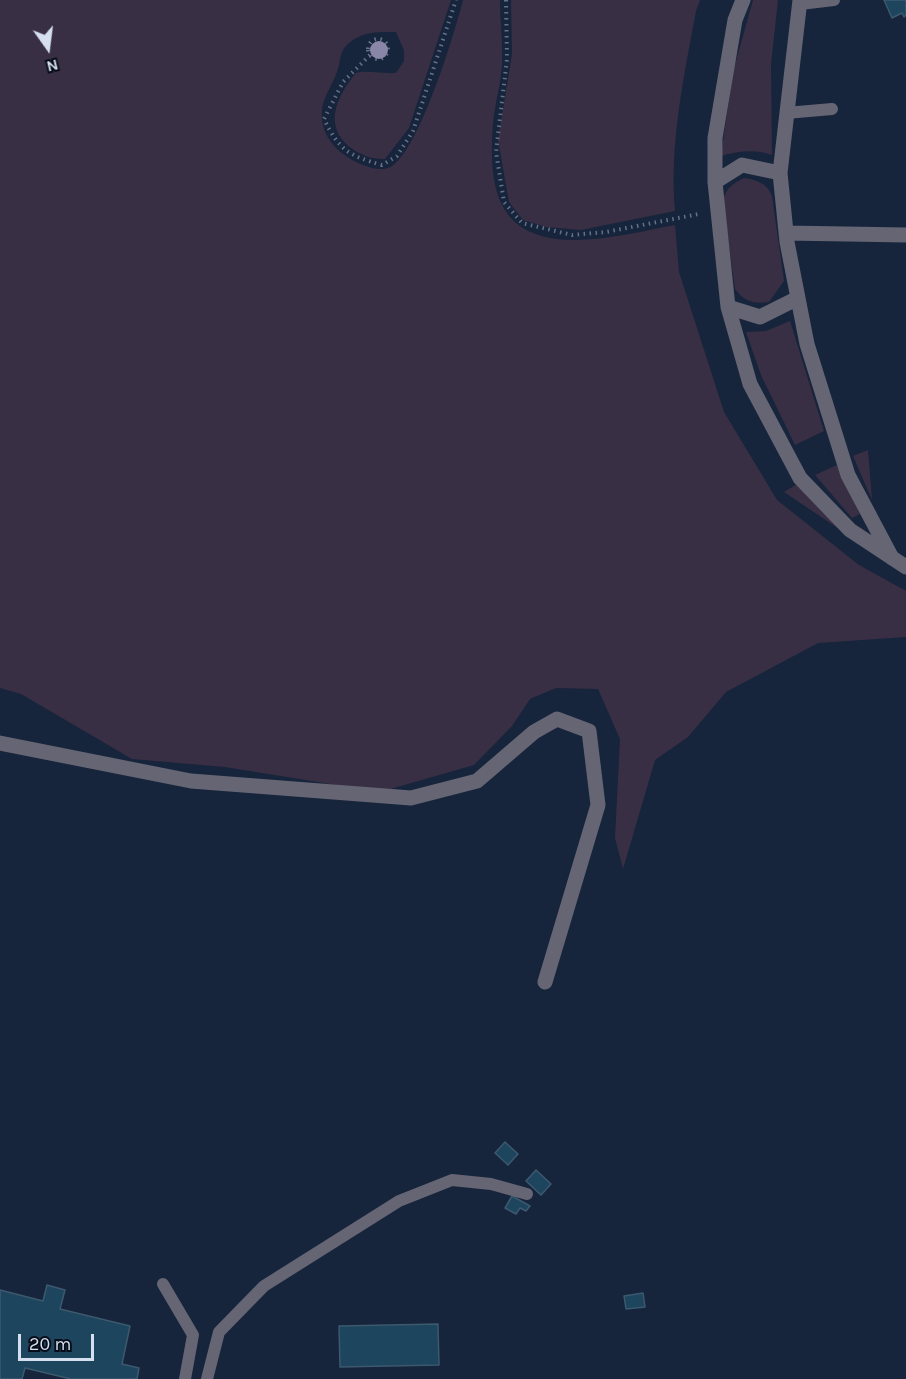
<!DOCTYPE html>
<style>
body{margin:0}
#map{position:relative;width:906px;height:1379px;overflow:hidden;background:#16243c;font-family:Karla,sans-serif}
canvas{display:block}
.north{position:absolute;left:18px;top:18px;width:60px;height:60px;-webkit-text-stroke:4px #070d18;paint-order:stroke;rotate:166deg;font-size:16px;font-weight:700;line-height:24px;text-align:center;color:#d6dff0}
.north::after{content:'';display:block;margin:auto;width:21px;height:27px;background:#d6dff0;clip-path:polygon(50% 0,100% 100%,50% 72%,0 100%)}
.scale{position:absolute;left:18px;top:1334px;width:76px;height:27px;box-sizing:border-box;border:3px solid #d6dff0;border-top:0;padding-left:8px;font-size:18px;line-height:21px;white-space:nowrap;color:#d6dff0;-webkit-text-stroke:4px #070d18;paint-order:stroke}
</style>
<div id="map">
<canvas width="906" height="1379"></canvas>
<div class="north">N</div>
<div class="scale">20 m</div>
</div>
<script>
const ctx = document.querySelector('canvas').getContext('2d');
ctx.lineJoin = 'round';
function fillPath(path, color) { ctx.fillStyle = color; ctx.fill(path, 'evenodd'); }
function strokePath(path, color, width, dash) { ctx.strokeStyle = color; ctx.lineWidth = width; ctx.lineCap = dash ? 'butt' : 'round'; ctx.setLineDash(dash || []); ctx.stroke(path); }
const green = new Path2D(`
 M0,0H451L409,128L385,159C372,159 366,157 354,150C322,129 335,98 356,73C368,70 382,74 396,73L404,61V50L396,32C378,32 363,31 349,43C339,51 341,61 337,72C333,84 323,97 322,110C319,138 342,158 366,166C374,169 385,171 392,166C420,147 454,35 463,0H500C500,21 503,43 502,64C501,84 495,103 493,123C488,189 497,240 575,240C608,240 642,231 675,225L679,272L724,412L777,500L859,565L906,591V637L818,643L726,692L688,737L655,760L623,869L615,838L620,739L598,689L556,688L530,699L512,726L474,765L380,792L225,767L132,759L21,694L0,688Z
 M511,0H700L696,11C684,76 669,145 675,211L581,230L547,227L523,220L509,202L498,140L512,54Z
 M753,0H778L771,64L772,155C754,149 739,151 721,156L733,72Z
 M744,178C757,180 767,183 772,196L784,281L769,302C754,304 745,302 735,289L723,201C726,188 732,184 744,178Z
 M790,321L824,431L795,445L761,375L746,332L766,331Z
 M868,450L872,500L853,456Z
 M837,465L860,514L852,518L815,475Z
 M799,483L839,529L784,492Z`);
const building = new Path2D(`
 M884,0H906V15L904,17L902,13L892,18Z
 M505,1142L518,1154L508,1165L495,1153Z
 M536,1170L551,1184L541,1195L526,1181Z
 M512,1196L530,1206L526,1211L520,1208L516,1214L505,1208Z
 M47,1285L65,1290L60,1309L130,1326L122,1364L139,1368L137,1379H71L25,1368L22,1379H0V1290L43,1301Z
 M643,1293L645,1307L626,1309L624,1296Z
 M438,1324L439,1365L340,1367L339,1326Z`);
const path = new Path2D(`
 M506,0L507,59L496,152L504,202L522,223L572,235L606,232L699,214
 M368 49a10 10 0 1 1 20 0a10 10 0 1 1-20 0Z
 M370,55L343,82L324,119C339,150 349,156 382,165L397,156L413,131L456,0`);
const lane = new Path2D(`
 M800,4L834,0
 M786,113L832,109
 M163,1284L193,1335L185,1379
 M207,1379L219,1332L264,1286L399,1201L452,1180L491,1184L527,1194`);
const street = new Path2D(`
 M743,0L735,20L715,138V182L728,307L750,384L800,478L850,530L906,567
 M800,0L780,173L787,242L807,344L848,475L892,558
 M715,182L742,165L780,173
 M786,233L906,235
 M728,307L760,317L798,298
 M0,743L191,781L411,798L477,781L534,732L557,719L589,731L598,805L545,982`);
const trees = [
 [379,50]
];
fillPath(green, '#392f44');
fillPath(building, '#1e455e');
strokePath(building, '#3c596e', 1.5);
strokePath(path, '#657186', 4, [1.5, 4.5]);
strokePath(lane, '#656573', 12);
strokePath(street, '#656573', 15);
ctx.fillStyle = '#8a86a7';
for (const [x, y] of trees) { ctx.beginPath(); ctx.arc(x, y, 9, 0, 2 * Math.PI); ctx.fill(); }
</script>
